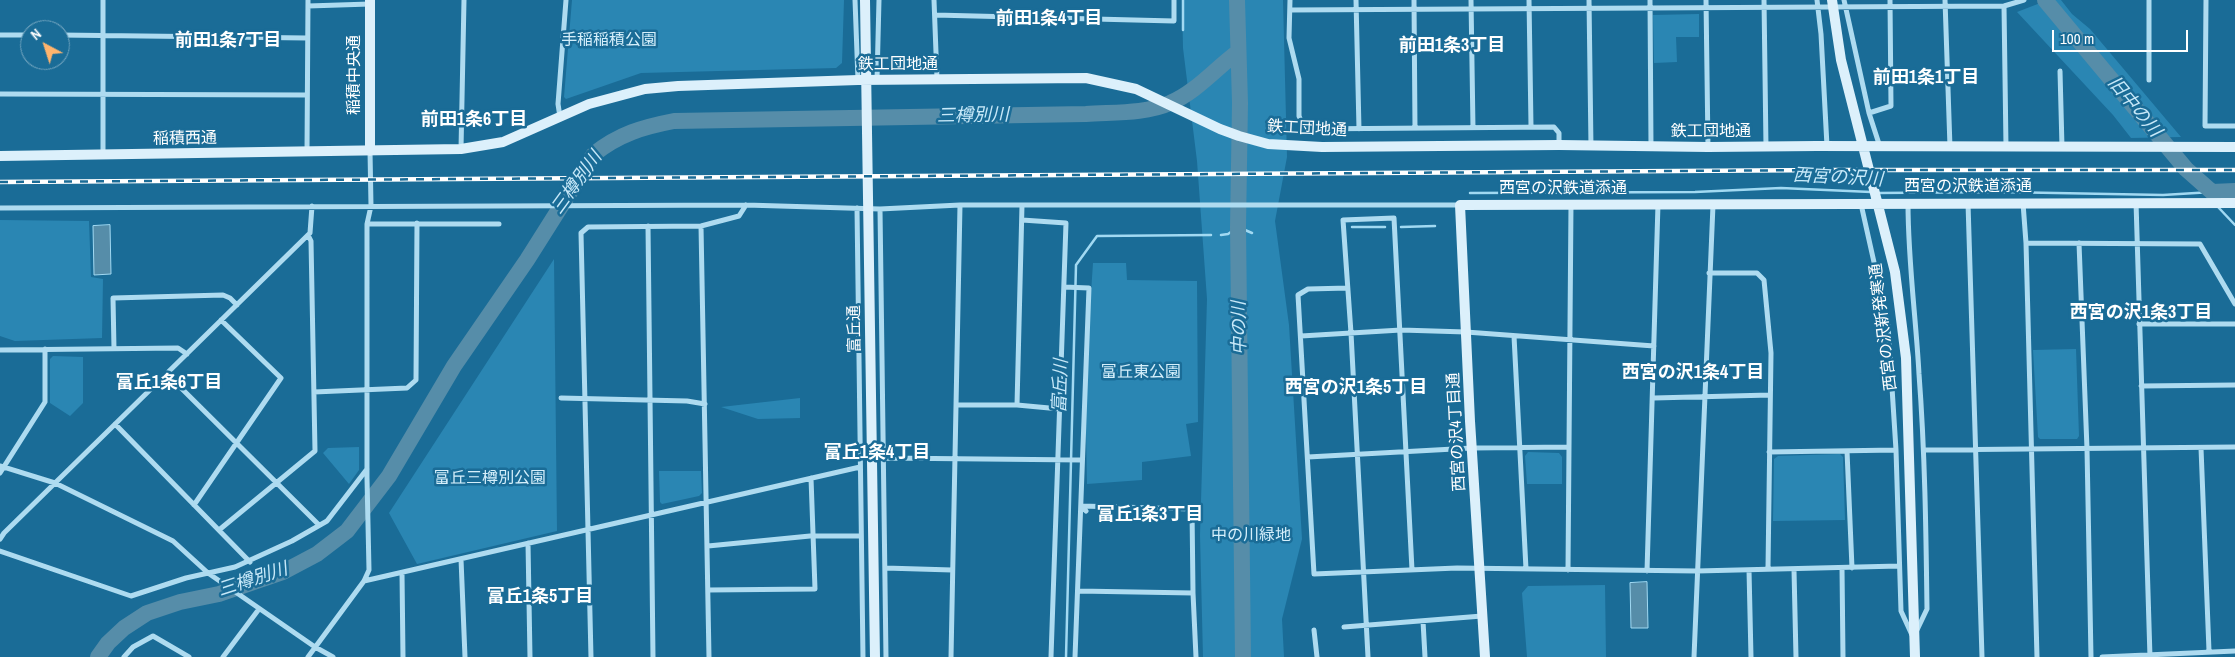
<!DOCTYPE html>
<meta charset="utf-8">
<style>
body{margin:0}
#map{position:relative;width:2235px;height:657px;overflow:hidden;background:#1a6c97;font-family:"Archivo Narrow",sans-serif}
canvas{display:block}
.north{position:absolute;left:20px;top:20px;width:50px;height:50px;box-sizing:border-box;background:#1a6c97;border:1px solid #76a7c1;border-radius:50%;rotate:320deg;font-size:14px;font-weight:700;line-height:20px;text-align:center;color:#fff}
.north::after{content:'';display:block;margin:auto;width:18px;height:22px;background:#ffb46d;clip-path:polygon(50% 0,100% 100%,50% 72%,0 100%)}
.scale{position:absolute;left:2052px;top:30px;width:136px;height:22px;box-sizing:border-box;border:2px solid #fff;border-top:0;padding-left:6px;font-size:15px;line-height:18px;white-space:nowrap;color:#fff;-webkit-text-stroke:4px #1a6c97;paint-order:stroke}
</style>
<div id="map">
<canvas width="2235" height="657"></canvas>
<div class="north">N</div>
<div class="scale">100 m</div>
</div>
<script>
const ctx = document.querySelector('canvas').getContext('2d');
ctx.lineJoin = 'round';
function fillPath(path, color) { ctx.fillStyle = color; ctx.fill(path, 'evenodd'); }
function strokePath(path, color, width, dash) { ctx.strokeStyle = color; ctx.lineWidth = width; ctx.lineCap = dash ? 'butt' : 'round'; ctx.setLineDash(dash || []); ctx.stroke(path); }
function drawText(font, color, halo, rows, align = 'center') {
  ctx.font = font + ' "Archivo Narrow","Noto Sans JP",sans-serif'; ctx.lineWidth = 5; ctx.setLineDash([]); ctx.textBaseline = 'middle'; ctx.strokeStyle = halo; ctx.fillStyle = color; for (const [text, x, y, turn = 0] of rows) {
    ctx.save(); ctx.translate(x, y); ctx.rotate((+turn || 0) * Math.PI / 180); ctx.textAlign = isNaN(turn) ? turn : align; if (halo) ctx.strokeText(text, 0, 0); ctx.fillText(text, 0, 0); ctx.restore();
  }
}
const green = new Path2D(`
 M572,0H844L842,63L836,68L641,73L566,99L564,97Z
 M1182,0H1283L1287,157L1275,221L1289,325L1302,539L1282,619L1284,657H1203L1200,535L1207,299L1197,161L1183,48Z
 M2048,0H2061L2072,14L2090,29L2181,137L2131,138L2113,115L2017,12Z
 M1699,14V37H1676L1677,62L1654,63L1653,15Z
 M0,220L89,221L91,277L103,279L102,338L15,341L0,336Z
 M554,259L557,531L417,564L389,513Z
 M1093,263H1126L1127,280L1197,281L1198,422L1186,424L1191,456L1142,462V480L1087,484L1085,382Z
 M2076,349L2079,436L2077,439H2040L2038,437L2033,350Z
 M53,356L83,357V403L70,416L50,403V359Z
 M800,398V418L758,419L721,407Z
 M359,447V470L349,484L323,453L328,448Z
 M1528,452L1559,453L1562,457V484H1527L1525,456Z
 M1840,454L1843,457L1845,520L1773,521L1774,459L1778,456Z
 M659,471H701L702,493L699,496L662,504L660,502Z
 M1605,585L1606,657H1527L1522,593L1528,586Z`);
const water = new Path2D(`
 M110,225L111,274L94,275L93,226Z
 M1647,582L1648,628H1631L1630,583Z`);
const stream = new Path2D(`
 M1183,0V30
 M1470,193L1695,192L1781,188L1871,192
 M1877,193L2002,192L2163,195L2212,192
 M2218,207L2235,225
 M1352,227H1385
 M1401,227L1435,226
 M1221,235L1228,234L1238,227L1252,233
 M1066,657L1076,265L1097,236L1211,235`);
const river = new Path2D(`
 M1237,0L1240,103L1238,227L1243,657
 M2045,0L2186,169L2212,192L2235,191
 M98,657L108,643L124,628L147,613L180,602L219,594L283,572L317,554L347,531L389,476L454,366L527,260L594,154C619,134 643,127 674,121L1086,114C1113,112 1145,114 1170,103C1195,93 1216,68 1238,52`);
const street = new Path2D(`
 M103,0V154
 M855,0L858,80
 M934,0L937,79
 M1290,0L1289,38L1299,79V116L1304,129L1554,127L1559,133V145
 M1356,0L1359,129
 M1414,0L1415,128
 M1471,0L1473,128
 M1529,0L1531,126
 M1589,0L1591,147
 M1650,0L1651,147
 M1706,0L1708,147
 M1764,0L1766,147
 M1817,0L1821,34L1827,146
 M1844,0L1869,113L1880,147
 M1945,0L1950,147
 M2149,0V80
 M2206,0L2205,126H2235
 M308,6L370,4
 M2004,6L2006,147
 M1290,10L2004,6L2024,0
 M935,15L1174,21V0
 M0,35H30
 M60,35L307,38
 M2060,71L2062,147
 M877,79L879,0
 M0,94L306,95
 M1869,113L1891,106L1890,0
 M560,117L558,104L566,0
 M461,149L464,0
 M307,152L308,0
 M2136,202L2150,657
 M1968,203L1982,657
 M2023,203L2026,243L2037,657
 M1861,204L1888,325L1896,450L1901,611L1912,635
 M1908,204C1908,261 1916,318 1919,374C1925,453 1926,531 1927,609L1917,630
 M0,208L746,205L880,209L960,205H1460
 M857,208L863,657
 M880,209L886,657
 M1022,220L1066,223L1051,657
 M367,224H499
 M648,226L653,657
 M701,226L709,657
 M2026,243L2200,244L2235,304
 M2079,243L2087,449L2091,657
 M1709,273H1757L1764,280L1771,353L1768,568
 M1064,287L1089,288L1075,657
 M1348,288L1308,289L1298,295L1314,574L1457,568L1697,571L1899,566
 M2139,324H2235
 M1301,336L1401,330L1466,332L1654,346
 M1514,336L1526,569
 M114,349L113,298L223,295L230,298L237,305
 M0,350L178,348L187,354
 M167,374L319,525
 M2141,386L2235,385
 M314,392L407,388L416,380L417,223
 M561,398L687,401L705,404
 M1654,398L1770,395
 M956,405H1017L1060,409
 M1017,405L1022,205
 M115,424L250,562
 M2201,448L2209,651
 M1924,450L2235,447
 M1847,451L1852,568
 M1769,452L1896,450
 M1308,457L1472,448L1569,447
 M884,458L1082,460
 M0,466L55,483L173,541L208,573L315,647L333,657
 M0,473L45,402V349
 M194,505L281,378L221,320
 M1086,511L1081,506L1192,509L1193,593L1196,657
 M219,530L315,451L311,241L308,235
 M0,539L4,533L310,233L312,206
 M528,543L530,657
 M708,546L810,536H861
 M0,551L131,596L186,578L235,567L292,541L327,521L367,469
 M461,559L465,657
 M885,568L952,570
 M1842,568L1843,657
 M1568,570L1571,204
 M1749,570L1751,657
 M1794,570L1796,657
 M1647,571L1658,204
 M402,573L403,657
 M364,581L860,467
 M708,590L815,589L811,478
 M1078,591L1193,593
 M1423,621L1425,657
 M1344,627L1482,616
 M1314,630L1317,657
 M124,657L133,647L153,636L189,657
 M223,657L259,609
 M308,657L364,581L369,570L367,478V224L371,206L370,151
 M591,657L581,233L588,227L701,226L739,216L746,205
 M951,657L960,205
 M1368,657L1351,333L1343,220L1394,218L1412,570
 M1694,657L1713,205
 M2102,657L2235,651`);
const secondary = new Path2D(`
 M370,0V151
 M865,0L875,657
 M1832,0L1841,60L1895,272L1906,358L1915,657
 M0,156L461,149L503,142L589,104L645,89L678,86L858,80L1086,78L1136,89L1220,129L1239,136L1268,144L1322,147L1559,145L1708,147L1817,146L2235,147
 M1485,657L1470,421L1460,205L2235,203`);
const rail = new Path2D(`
 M0,182L1829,170H2235`);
const parkNames = [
 ["手稲稲積公園",609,41],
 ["富丘東公園",1141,373],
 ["富丘三樽別公園",490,479],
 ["中の川緑地",1251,536]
];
const streetNames = [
 ["鉄工団地通",898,65],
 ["稲積中央通",355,75,-90],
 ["鉄工団地通",1307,129,3],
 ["鉄工団地通",1711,132],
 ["稲積西通",185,139,-1],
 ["西宮の沢鉄道添通",1968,187],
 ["西宮の沢鉄道添通",1563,189],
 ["西宮の沢新発寒通",1884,327,-97],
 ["富丘通",855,329,-91],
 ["西宮の沢4丁目通",1457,432,-93]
];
const neighbourhoodNames = [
 ["前田1条4丁目",1049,19],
 ["前田1条7丁目",228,41],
 ["前田1条3丁目",1452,46],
 ["前田1条1丁目",1926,78],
 ["前田1条6丁目",474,120],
 ["西宮の沢1条3丁目",2141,313],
 ["西宮の沢1条4丁目",1693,373],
 ["富丘1条6丁目",169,383],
 ["西宮の沢1条5丁目",1356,388],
 ["富丘1条4丁目",877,453],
 ["富丘1条3丁目",1150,515],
 ["富丘1条5丁目",540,597]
];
const waterNames = [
 ["旧中の川",2134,107,50],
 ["三樽別川",973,116,-1],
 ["西宮の沢川",1838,178,3],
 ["三樽別川",577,183,-54],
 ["中の川",1240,328,-91],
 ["富丘川",1061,386,-88],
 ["三樽別川",253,580,-18]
];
fillPath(green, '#2a86b3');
fillPath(water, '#568da9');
strokePath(water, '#a1d9f2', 1);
strokePath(stream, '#a1d9f2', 2.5);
strokePath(river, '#568da9', 16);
strokePath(street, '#aedbf0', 5);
strokePath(secondary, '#dcf0fb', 10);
strokePath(rail, '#fff', 4.5);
strokePath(rail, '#1a6c97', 2.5, [8]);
drawText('16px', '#d5effb', '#1a6c97', parkNames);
drawText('16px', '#fff', '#1a6c97', streetNames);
drawText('bold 18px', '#fff', '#1a6c97', neighbourhoodNames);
drawText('italic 18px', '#c8e9f9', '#1a6c97', waterNames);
</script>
